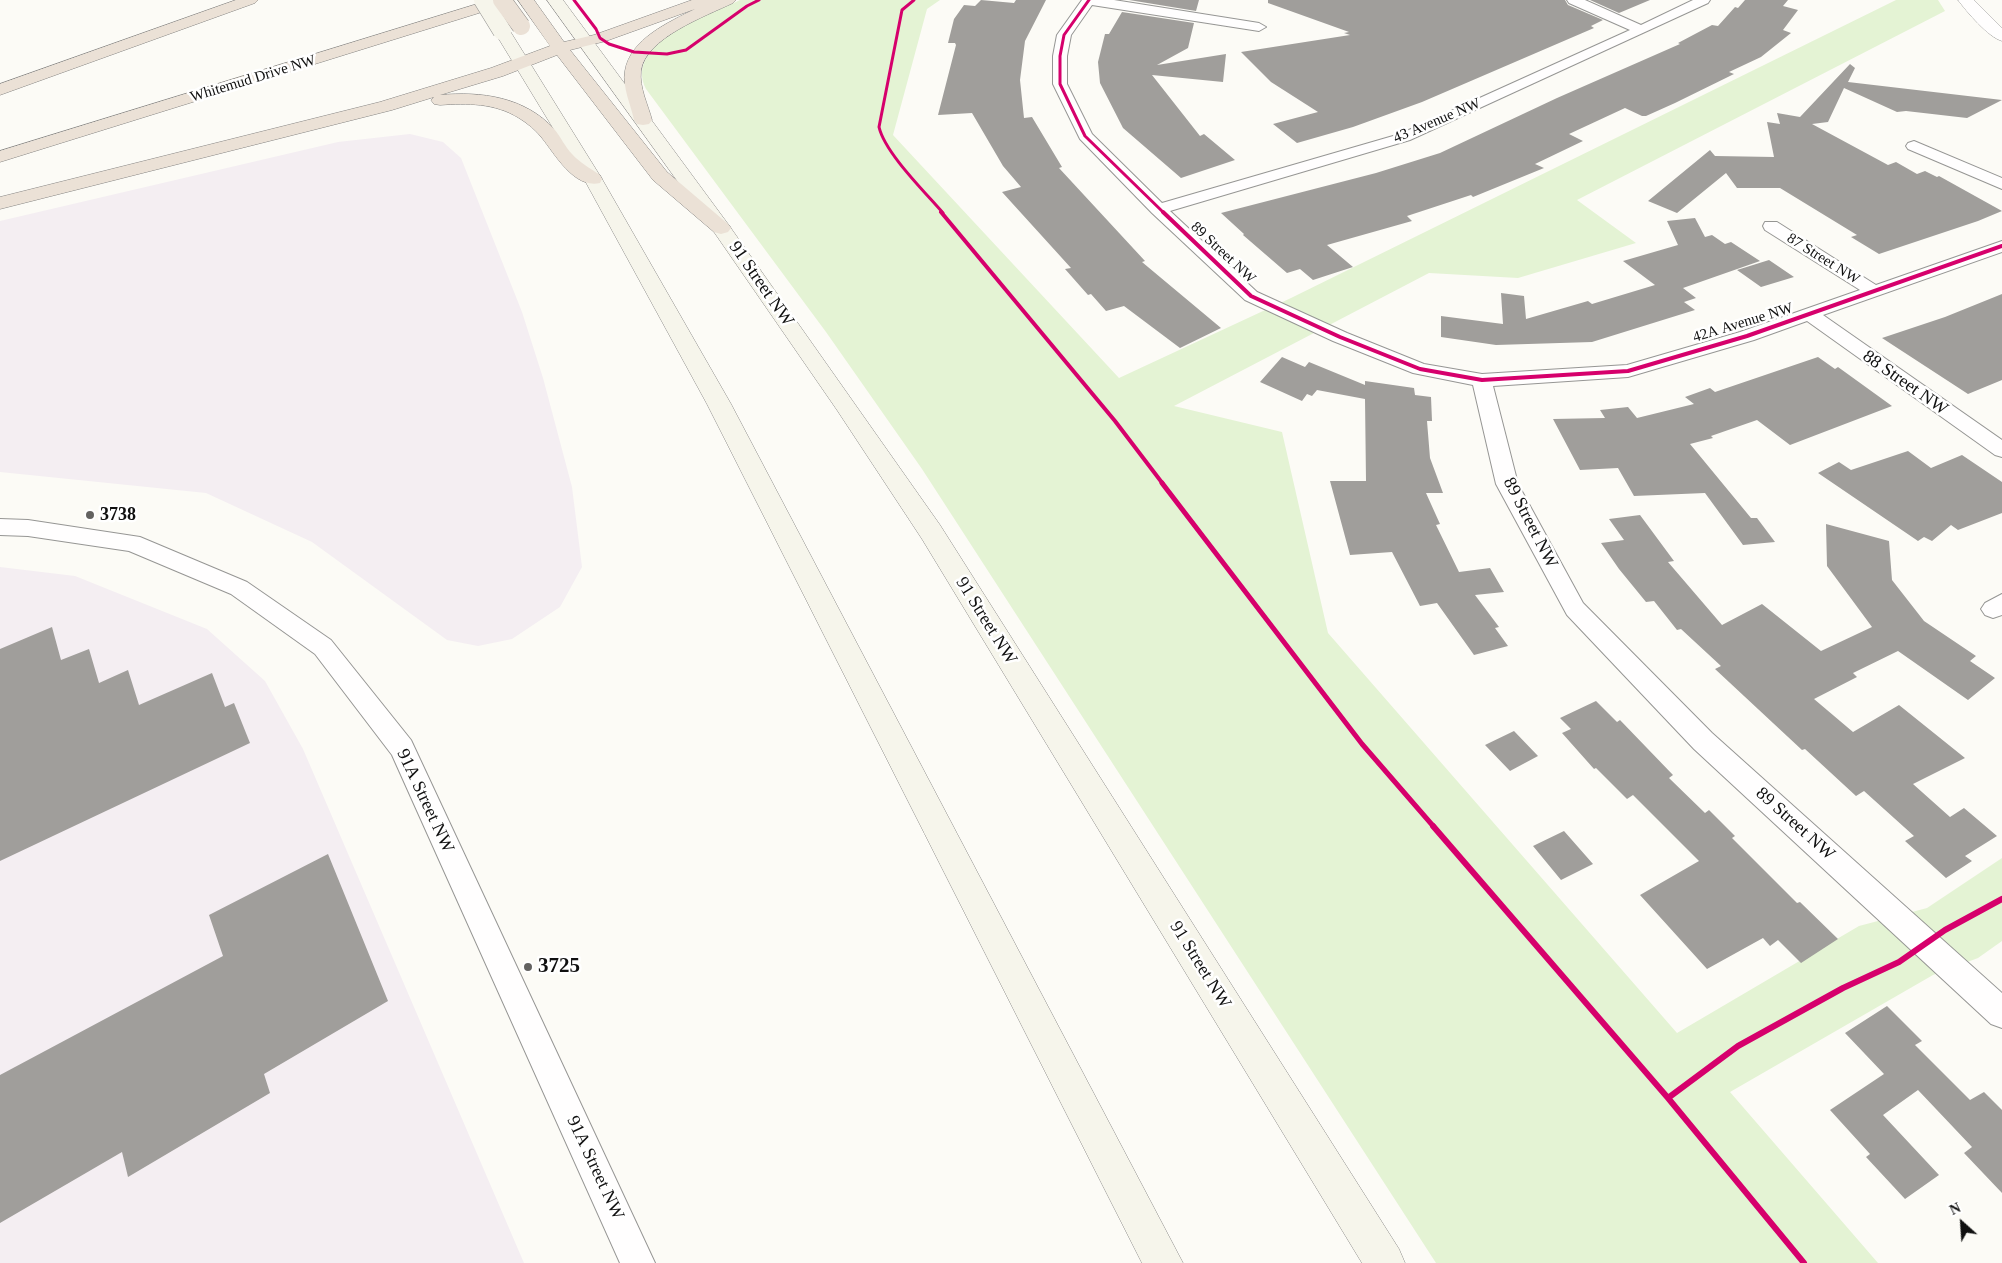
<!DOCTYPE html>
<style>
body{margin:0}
#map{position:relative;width:2002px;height:1263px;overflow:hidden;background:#fcfbf6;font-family:Georgia,serif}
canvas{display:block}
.north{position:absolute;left:1937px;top:1198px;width:50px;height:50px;-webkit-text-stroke:4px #fff;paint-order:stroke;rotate:334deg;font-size:14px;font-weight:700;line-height:20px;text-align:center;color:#101010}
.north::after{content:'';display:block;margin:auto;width:18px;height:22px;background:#101010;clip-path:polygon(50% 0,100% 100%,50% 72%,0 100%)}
</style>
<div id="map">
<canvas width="2002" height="1263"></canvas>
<div class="north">N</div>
</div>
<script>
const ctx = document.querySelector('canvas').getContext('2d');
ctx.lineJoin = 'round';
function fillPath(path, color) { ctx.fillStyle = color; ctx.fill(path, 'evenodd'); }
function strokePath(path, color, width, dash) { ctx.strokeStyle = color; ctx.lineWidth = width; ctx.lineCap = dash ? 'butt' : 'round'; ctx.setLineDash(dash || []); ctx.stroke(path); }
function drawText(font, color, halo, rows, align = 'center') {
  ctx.font = font + ' Georgia,serif'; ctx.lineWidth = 5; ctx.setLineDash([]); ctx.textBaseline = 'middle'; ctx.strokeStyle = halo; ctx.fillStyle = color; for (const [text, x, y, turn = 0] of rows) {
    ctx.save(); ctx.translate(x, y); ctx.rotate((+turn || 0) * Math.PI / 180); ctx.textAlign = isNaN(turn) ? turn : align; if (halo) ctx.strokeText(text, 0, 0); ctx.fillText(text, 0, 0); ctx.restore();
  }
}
const industrial = new Path2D(`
 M410,134L443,142L461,158L522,312L543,378L572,487L582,567L560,607L512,639L478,646L447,640L312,542L206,493L0,472V221L338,142Z
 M0,567L75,576L207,629L265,681L303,749L524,1263H0Z`);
const green = new Path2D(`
 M740,0H940L927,9L893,135L1119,378L1291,298L1896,0H1938L1945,11L1577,200L1636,243L1518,278L1429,273L1174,406L1282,432L1328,633L1677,1033L1859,926L1927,908L2002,858V941L1978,958L1933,975L1730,1092L1878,1263H1436L922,469L826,332L646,89C623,43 709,15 740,0Z`);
const building = new Path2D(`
 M981,0L1014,3L1016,0H1046L1025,41L1020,80L1024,118L1032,117L1062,167L1059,168L1145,261L1142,262L1221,328L1180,348L1124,306L1106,311L1091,294L1088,295L1065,269L1071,268L1002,192L1021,187L1003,166L972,113L938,115L956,45L955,43H948L954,19L964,5L975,6Z
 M1129,0H1199L1196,11Z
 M1268,0H1565L1568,5L1603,20L1591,26L1594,28L1422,102L1353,127L1297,143L1273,124L1318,112L1271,82L1241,52L1350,35L1344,33L1349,32L1268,3Z
 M1590,0H1650L1619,13Z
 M1745,0H1788L1783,6L1798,10L1783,30L1791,33L1761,57L1729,72L1734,74L1675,103L1646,116H1642L1625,108L1569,134L1583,141L1535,164L1544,168L1473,197L1471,195L1407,216L1412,221L1327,245L1353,267L1313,280L1300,269L1287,273L1243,235L1244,234L1221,213L1376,173L1440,153L1557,98L1680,44L1678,43L1712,25L1718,26L1735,7L1738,8Z
 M1122,12L1194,23L1188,48L1157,65L1226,54L1223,82L1152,75L1200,136L1204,134L1235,160L1181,178L1123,128L1100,83L1098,62L1105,34H1109Z
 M1850,64L1855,68L1848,82L2002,100L1967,118L1906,111L1897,112L1844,88L1828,122L1812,124L1888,165L1896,162L1917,174L1925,171L1937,177L1939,176L2002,211L1978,221L1879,254L1851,237L1857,235L1780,188H1737L1726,173L1677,213L1648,201L1710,150L1715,156L1774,157L1767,122L1780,124L1777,113L1800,117Z
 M1695,218L1705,237L1712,235L1725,244L1731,242L1760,261L1683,288L1696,298L1684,302L1695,310L1592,342L1496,345L1441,337V316L1503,324L1501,293L1524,296L1526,319L1588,301L1592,304L1655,285L1623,261L1678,245L1667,221Z
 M1769,260L1794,277L1761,287L1737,270Z
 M2002,294V380L1968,394L1882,338L1945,317Z
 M1282,357L1305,367L1309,362L1365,385V381L1414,388L1415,395L1431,397L1432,421H1427L1430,458L1443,493H1426L1440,524L1436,525L1459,572L1490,568L1504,592L1475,595L1499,627L1495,628L1508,646L1474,655L1437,603L1420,606L1392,552L1350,555L1330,481H1366L1365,399L1317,390L1312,396L1307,394L1302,401L1260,382Z
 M1818,357L1835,369L1838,367L1892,406L1790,445L1757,420L1711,436L1713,438L1690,444L1751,518H1757L1775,542L1743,545L1705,493L1634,496L1618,468L1580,470L1553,419L1605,418L1600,410L1628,407L1637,418L1694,404L1685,397L1710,388L1715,392Z
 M1908,451L1931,468L1962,455L2002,482V513L1958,530L1951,525L1932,541L1924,537L1918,541L1818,473L1839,462L1851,470Z
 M1640,515L1674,561L1668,562L1722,625L1762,604L1821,651L1872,627L1827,566L1826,524L1889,541L1892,580L1924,621L1976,656L1970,661L1995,678L1968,700L1898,651L1853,673L1857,677L1814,699L1853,732L1899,705L1965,758L1913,784L1950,817L1964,808L1997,836L1965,856L1972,861L1946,878L1905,841L1914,836L1864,791L1856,796L1805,749L1802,750L1715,669L1721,666L1681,629L1677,630L1654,601L1646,602L1619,569L1601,543L1624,540L1609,519Z
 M52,627L61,660L89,649L99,683L128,670L139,705L212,673L225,707L234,703L250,743L0,861V649Z
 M1596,701L1617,722L1620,720L1673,775L1669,778L1705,813L1709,810L1735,836L1732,838L1797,903L1800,902L1838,939L1801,963L1778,940L1770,946L1763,938L1707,969L1640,895L1699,861L1633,795L1627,799L1596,768L1594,769L1562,733L1571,729L1560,718Z
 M1514,731L1538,756L1510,771L1485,745Z
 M1564,831L1593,864L1561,880L1533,846Z
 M328,854L388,1001L264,1074L270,1093L128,1177L122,1152L0,1223V1075L223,956L209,915Z
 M1887,1006L1922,1041L1915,1045L1970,1100L1984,1092L2002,1110V1193L1964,1153L1972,1147L1918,1090L1883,1115L1939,1175L1905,1199L1866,1157L1870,1154L1830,1110L1884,1074L1845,1033Z`);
const minor = new Path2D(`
 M1082,0H1114L1259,23L1266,27L1259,31L1092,5L1071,35L1067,56V84L1092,134L1162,203L1400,134L1630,30L1569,3L1567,0H1585L1641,25L1693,0H1710L1708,3L1410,140L1170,211L1257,292L1347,333L1424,364L1482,374L1627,365L1740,332L1860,290L1765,230L1763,226L1765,222H1777L1876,285L2002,241V252L1823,315L2002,440V457L1995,455L1807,321L1754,340L1628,377L1493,386L1518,484L1583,603L1712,733L2002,993V1028L1991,1024L1694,749L1567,615L1496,484L1473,385L1413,373L1333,341L1245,300L1152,213L1080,139L1053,84V56L1057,35Z
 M1914,141L2002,178V189L1908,149L1906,146L1908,143Z
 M0,519L28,520L140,537L247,582L331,640L411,740L655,1263H620L392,755L315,654L231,594L129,551L28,536L0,535Z
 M2002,594V615L1993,618L1985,615L1981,609L1985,603Z`);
const tertiary = new Path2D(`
 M1958,0H1974L2002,28V41C1988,37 1967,12 1958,0Z`);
const secondary = new Path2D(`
 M547,0H563L728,224L940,525L1399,1249L1405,1263H1362L922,539L837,410L714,232Z
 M502,26L508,28L510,31L602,179L731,404L1183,1263H1142L707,404L584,179L494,31L496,28Z`);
const motorway = new Path2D(`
 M236,0H258L255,3L0,95V84Z
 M490,0H514L511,3L0,162V151Z
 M518,0H534L564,42L594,35L692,0H736L733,3C706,16 645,38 641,71C639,87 648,105 652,120L649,124L643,125L637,124L634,120C631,105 622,87 625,71C630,39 669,22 695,9L606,41L570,50L667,172L728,224L731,228L728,232L721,234L714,232L653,180L557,55L503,76L440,95C481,91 525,97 554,129C561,137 565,147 572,154C580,163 590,168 600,175L602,179L600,183C574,189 555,154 542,138C536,130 527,123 519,118C495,103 467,103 440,105L434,104L431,100L434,97L392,110L0,209V197L380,102L491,68L550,46Z`);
const secondaryBridge = new Path2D(`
 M483,0L502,31`);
const motorwayBridge = new Path2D(`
 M502,0L521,26`);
const cyclewayFar3 = new Path2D(`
 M574,0L596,29L600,38L609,44L634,52L667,54L686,50L747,6L759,0
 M914,0L902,10L879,127C885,153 925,192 943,213
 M1089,0L1064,35L1060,56V84L1085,136L1164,213`);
const cyclewayFar2 = new Path2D(`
 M941,212L1115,421L1163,484
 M1163,212L1251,296L1340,337L1420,369L1482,380L1628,371L1747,336L2002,246`);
const cyclewayFar1 = new Path2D(`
 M1162,483L1362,744L1434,827`);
const cycleway = new Path2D(`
 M1433,826L1668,1098L1804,1263
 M1668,1098L1738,1046L1843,988L1899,962L1945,930L2002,899`);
const markers = [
 [90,515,5,"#636260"],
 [528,967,5,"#636260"]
];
const farStreetnames = [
 ["Whitemud Drive NW",253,79,-17],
 ["43 Avenue NW",1437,121,-23],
 ["89 Street NW",1223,253,43],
 ["87 Street NW",1823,259,32],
 ["42A Avenue NW",1743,323,-17]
];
const streetNames = [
 ["91 Street NW",761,284,55],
 ["88 Street NW",1905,383,35],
 ["89 Street NW",1530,523,63],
 ["91 Street NW",986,621,58],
 ["91A Street NW",425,801,65],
 ["89 Street NW",1795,824,42],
 ["91 Street NW",1200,965,58],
 ["91A Street NW",595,1168,65]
];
const poiNames = [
 ["3738",100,515]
];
const nearPoinames = [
 ["3725",538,967]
];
fillPath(industrial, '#f4eef2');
fillPath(green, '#e4f3d4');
fillPath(building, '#a09e9b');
strokePath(minor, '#969694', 2);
strokePath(tertiary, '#969694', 1);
strokePath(secondary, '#8d8c8a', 1);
strokePath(motorway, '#848381', 1);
fillPath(minor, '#fffefe');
fillPath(tertiary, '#fffefe');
fillPath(secondary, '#f6f5eb');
fillPath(motorway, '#ebe1d6');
strokePath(secondaryBridge, '#8d8c8a', 19, []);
strokePath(motorwayBridge, '#848381', 19, []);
strokePath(secondaryBridge, '#f6f5eb', 18);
strokePath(motorwayBridge, '#ebe1d6', 18);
strokePath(cyclewayFar3, '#d6006c', 3);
strokePath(cyclewayFar2, '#d6006c', 4);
strokePath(cyclewayFar1, '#d6006c', 5);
strokePath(cycleway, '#d6006c', 6);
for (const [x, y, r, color] of markers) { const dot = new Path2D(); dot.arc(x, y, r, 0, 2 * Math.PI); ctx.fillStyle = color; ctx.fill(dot); strokePath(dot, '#fff', 2); }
drawText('15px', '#101010', '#fff', farStreetnames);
drawText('18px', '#101010', '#fff', streetNames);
drawText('bold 18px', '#101010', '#fff', poiNames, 'left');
drawText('bold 21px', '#101010', '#fff', nearPoinames, 'left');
</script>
